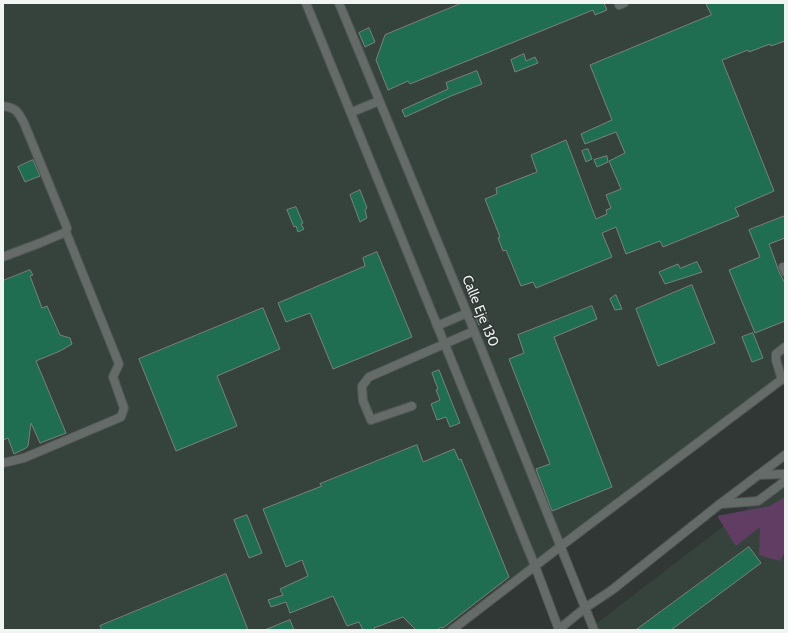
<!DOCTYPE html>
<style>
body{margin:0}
#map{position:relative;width:788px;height:633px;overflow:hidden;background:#313734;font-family:Cabin,sans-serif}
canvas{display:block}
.frame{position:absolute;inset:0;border:4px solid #f0f4f2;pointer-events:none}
</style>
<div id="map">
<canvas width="788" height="633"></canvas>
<div class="frame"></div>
</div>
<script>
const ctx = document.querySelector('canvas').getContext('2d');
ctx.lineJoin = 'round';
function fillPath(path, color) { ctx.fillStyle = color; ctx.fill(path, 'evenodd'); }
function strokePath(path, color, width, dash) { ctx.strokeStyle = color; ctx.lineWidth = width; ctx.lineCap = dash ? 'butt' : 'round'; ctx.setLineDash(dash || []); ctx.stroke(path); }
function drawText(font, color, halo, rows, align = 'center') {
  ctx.font = font + ' Cabin,sans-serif'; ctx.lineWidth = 3; ctx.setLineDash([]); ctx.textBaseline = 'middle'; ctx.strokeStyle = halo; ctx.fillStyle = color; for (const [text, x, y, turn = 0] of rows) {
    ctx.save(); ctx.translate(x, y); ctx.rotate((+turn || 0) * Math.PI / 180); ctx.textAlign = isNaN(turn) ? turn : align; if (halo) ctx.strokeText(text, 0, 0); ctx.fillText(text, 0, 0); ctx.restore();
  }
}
const built = new Path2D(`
 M3,3H785V377L458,630H3Z
 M785,479V630H588L601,620Z`);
const green = new Path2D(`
 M785,497V551L780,561L759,555L760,527L736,546L717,516L770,506Z`);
const building = new Path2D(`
 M462,3H604L607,10L595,15L593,10L410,84L408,81L388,90L376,60L385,35Z
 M706,3H785V41L771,46L770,44L749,52L748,50L722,60L774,191L735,208L739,216L663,247L660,241L626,254L616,227L602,233L612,257L536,288L533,282L521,286L506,250L503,251L498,238L500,237L485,199L497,194L496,188L537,172L531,155L566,140L596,219L607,214L606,210L611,208L606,195L621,189L609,161L625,153L616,132L585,144L581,134L612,120L590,65L711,15Z
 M369,28L375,42L365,47L359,33Z
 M524,54L526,61L535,57L538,63L515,72L511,60Z
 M477,71L482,84L451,96L405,117L402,110L448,89L446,83Z
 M588,149L592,159L586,162L582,151Z
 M607,156L608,162L597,167L594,160Z
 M33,160L40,176L25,182L18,167Z
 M360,190L367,208L365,210L367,218L360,222L350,195Z
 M296,207L303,223L301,224L304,229L298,232L296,226L294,227L287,210Z
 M785,216V238L769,244L780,274L785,283V321L755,333L729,270L760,257L749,230Z
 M377,252L412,337L333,369L310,313L286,322L278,303L365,266L363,258Z
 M697,262L702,272L665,284L659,272L678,264L680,268Z
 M30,270L33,275L30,276L42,308L47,306L60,335L70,338L72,344L60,351L36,361L66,433L40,443L31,423L28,446L26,448L14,454L8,438L3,440V281Z
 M692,285L715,343L658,366L636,309Z
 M616,295L622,309L615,310L610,299Z
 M592,306L597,319L554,337L612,487L552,511L536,469L550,464L509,359L524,353L518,335Z
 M263,308L280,349L217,376L237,426L176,451L139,359Z
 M485,312L488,321L479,325L475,316Z
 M753,333L763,358L752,362L742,337Z
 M439,370L460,423L450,427L446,417L437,420L431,404L440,400L436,390L438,389L432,373Z
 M417,445L423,462L454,449L459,460L461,459L509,577L443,628L441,627L437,630H416L403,617L374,628L375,630H363L359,622L347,626L333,596L290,613L286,602L271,607L268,600L283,595L280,589L308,576L302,560L286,567L263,509L322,486L320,484Z
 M247,515L262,553L249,558L234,520Z
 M749,547L761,563L671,630H636Z
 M226,574L248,630H102L100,626Z
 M290,620L294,630H265Z`);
const minor = new Path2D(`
 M306,3L535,566L559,630
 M339,3L467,313L594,630
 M619,5L624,3
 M3,106C11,107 16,109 20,116L24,123L67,228L66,232L119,364L113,377L124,408L121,417L24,458L3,463
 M352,112L379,101
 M3,257L40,243L66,232
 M783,267L785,272
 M437,326L467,313
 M782,380L776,360V354L785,347
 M412,406L371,420L363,401L362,386L369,377L474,331
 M758,475L785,474
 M721,504L758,501L785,481
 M452,630L561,546L785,377
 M558,630L585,608L612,590L720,504L785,455`);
const streetNames = [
 ["Calle Eje 130",480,311,68]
];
fillPath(built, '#36433d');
fillPath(green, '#613d63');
fillPath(building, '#1f6e51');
strokePath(building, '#7a817e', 1);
strokePath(minor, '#515654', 10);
strokePath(minor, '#646b68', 8);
drawText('14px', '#f0f4f2', '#313734', streetNames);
</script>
